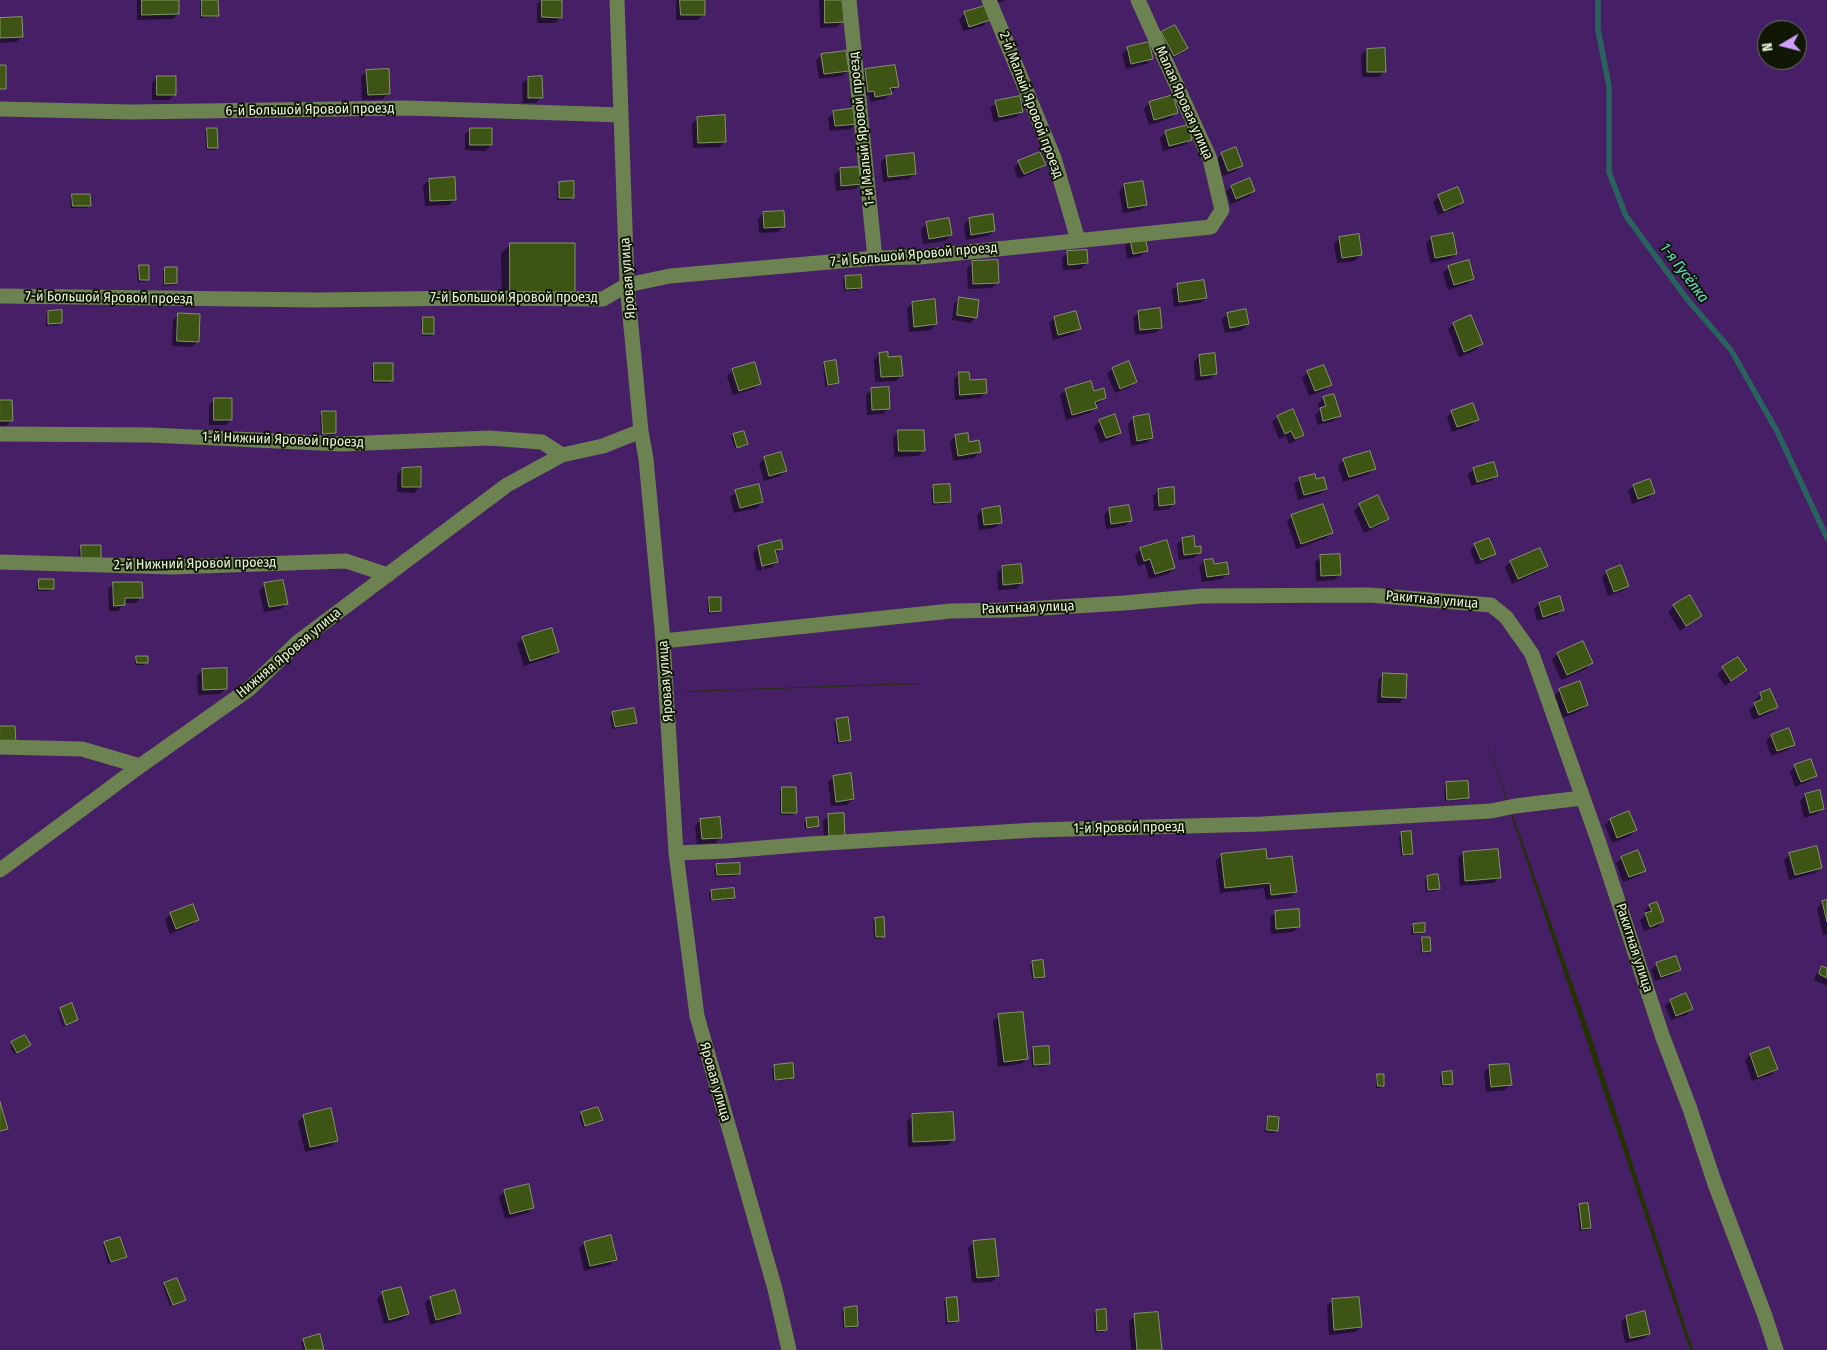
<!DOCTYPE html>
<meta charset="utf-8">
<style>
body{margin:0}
#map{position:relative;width:1827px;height:1350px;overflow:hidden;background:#223201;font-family:"Fira Sans Condensed",sans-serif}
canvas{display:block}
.north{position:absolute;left:1757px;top:20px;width:50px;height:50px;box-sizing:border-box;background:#101805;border:1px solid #66705a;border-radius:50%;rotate:262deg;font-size:14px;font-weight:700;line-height:20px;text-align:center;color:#e7f3d9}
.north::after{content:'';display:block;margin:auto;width:18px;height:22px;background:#d09dff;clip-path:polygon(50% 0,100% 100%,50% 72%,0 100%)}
</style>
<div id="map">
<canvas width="1827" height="1350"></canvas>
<div class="north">N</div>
</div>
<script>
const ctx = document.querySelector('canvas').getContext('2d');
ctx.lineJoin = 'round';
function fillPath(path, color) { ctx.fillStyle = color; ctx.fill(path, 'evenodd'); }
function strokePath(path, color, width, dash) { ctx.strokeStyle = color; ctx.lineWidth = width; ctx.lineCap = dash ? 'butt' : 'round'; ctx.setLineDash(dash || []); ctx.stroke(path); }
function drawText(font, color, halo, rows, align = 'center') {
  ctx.font = font + ' "Fira Sans Condensed",sans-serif'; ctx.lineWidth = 4; ctx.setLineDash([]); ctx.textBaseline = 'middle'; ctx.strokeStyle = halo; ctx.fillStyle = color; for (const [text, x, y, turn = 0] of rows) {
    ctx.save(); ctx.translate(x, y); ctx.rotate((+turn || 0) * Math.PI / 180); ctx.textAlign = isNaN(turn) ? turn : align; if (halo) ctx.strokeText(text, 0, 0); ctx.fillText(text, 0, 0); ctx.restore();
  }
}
const green = new Path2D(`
 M0,0H1827V1350H1693L1592,1039L1484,733L1690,1350H0ZM1767,30H1797V60H1767ZM920,683V684L682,692L686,691Z`);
const shadow = new Path2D(`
 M137,0H178V14L173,19L137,20Z
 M202,0H217V15L215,17L200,18V2Z
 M541,0H561V17L555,23H537V4Z
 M676,0H704V14L698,20H676Z
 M819,0H842V21L837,27L820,28Z
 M986,0H1007L987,6Z
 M965,14L988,20L983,26L963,31L959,19Z
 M0,19L21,37L16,42L0,43Z
 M1175,26L1187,48L1181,53L1168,61L1156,39L1162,33Z
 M1128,48L1151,59L1146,64L1126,69L1122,54Z
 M1367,50L1384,71L1379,77H1362L1361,55Z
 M822,55L848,71L842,76L819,79L816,61Z
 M367,71L388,93L383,99L362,100L361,77Z
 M865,71L897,87L885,99L870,102L869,95L863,97L860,76Z
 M158,77L174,95L169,100H152V83Z
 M528,78L541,97L536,103H523L522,84Z
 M996,103L1022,111L1016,117L994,122L990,108Z
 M1149,103L1176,113L1171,118L1149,125L1144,109Z
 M834,112L857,123L851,129L830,131L828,118Z
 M698,118L725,141L720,147L693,148L692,124Z
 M208,129L216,148L214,150H206L205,131Z
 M471,129L491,145L485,151L465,150V134Z
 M1166,132L1191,139L1185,145L1163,151L1160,138Z
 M1222,154L1241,165L1236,171L1222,176L1216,159Z
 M886,157L915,174L909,179L883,182L881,162Z
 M1019,162L1045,165L1039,170L1018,179L1014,168Z
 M859,168L861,183L855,189L836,191L834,175L840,169Z
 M429,180L455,199L449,205L425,206L423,186Z
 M559,183L573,197L570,200H557V186Z
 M1125,185L1146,205L1140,210L1123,213L1119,191Z
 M1231,187L1254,191L1248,197L1231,204L1226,192Z
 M1458,189L1463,202L1457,208L1438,215L1433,202L1438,197Z
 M73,196L90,205L87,208H71L70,198Z
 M763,213L784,226L778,232L759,233L758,219Z
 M969,219L994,231L988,236L966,240L964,225Z
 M948,220L951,235L945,241L923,244L921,229L926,224Z
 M1340,238L1360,255L1355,261L1337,263L1334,244Z
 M1432,238L1456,254L1450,259L1430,263L1426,243Z
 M1130,241L1146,250L1141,256L1127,259L1125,246Z
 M574,244L502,302L501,253L510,245Z
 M1068,252L1086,263L1081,269L1063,270L1062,258Z
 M972,263L998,282L992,288L968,289L967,268Z
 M140,267L148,279L145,282H138L137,269Z
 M1449,267L1473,279L1467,284L1448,290L1443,273Z
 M166,269L176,283L174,285L163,286V271Z
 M846,277L860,288L858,290L844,291L843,279Z
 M1178,285L1206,298L1200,303L1174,307L1172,290Z
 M959,298L976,317L970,323L952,320L954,304Z
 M912,303L936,324L931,330L909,332L907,308Z
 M48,312L61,323L59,325L46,326V314Z
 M1075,312L1079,328L1074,334L1053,340L1049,323L1054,318Z
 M1139,312L1161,327L1155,333L1135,335L1133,318Z
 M179,314L198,341L192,347L172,346L173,320Z
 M1228,314L1248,324L1242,330L1225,333L1222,319Z
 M423,318L433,334L431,336H422L421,321Z
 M1453,324L1481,344L1476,350L1459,357L1448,329Z
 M879,354L887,359L902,375L896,381L875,382L874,360Z
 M1199,356L1215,374L1210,379L1195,381L1194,362Z
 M825,363L837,383L835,385L825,386L823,365Z
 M374,365L392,380L390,383H372V367Z
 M1112,369L1136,381L1130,387L1115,393L1107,374Z
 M733,370L760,383L754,389L733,395L727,376Z
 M1308,372L1330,384L1325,390L1309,396L1302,378Z
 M959,374L985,392L980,398L955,400L954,379Z
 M1090,383L1093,393L1105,398L1099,403L1094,405L1095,408L1090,413L1066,420L1060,395L1065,390Z
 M872,389L888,408L883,414L867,415L866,395Z
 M1323,398L1339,415L1334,421L1318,425L1315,415L1320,410L1318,404Z
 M215,399L231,419L226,425H209V405Z
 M0,402L12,420L6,426H0Z
 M1452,412L1478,419L1472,425L1452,432L1447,417Z
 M323,413L335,433L333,435L321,436L320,415Z
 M1278,417L1303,435L1297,440L1289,444L1286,436L1279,439L1272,422Z
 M1133,418L1151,438L1146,443L1131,446L1128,424Z
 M1100,421L1120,432L1114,438L1100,443L1094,427Z
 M899,431L924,451L918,456L894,457L893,437Z
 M734,435L746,444L735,449L731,437Z
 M967,435L968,443L979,452L974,458L953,461L950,442L955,436Z
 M780,453L785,471L780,476L764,481L759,464L764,458Z
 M1344,460L1374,469L1369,474L1343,482L1338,466Z
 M403,469L420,487L414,493L397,492V474Z
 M1473,469L1497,475L1491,481L1471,486L1468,475Z
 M1300,479L1315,480L1326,489L1320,494L1298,500L1294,484Z
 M934,486L949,502L947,504L932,505L931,489Z
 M1633,486L1654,493L1648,498L1632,504L1628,491Z
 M1158,490L1174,504L1168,509L1154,511L1153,496Z
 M736,492L762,502L757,508L734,513L730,497Z
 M1360,505L1388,519L1382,524L1364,533L1354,511Z
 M1109,509L1131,520L1125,526L1106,529L1104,515Z
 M982,510L1000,522L995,528L979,530L977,515Z
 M1292,516L1331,533L1326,538L1296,549L1287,521Z
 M1183,539L1200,553L1194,558L1179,560L1177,544Z
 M780,542L781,548L775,554L777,562L771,568L764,569L760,549H757L762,570L757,571L753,553L758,547Z
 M1475,545L1494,553L1489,559L1476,565L1470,550Z
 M82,546H100L80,564L79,549Z
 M1141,549L1174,568L1168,574L1149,579L1145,564L1138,566L1135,555Z
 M1321,557L1339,575L1334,580L1316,581L1315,562Z
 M1204,561L1213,566L1228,573L1222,579L1202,582L1199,567Z
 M1511,562L1546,566L1541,571L1512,584L1505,567Z
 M1002,567L1021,583L1016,589L998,590L997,573Z
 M1607,572L1627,586L1622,591L1608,596L1602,577Z
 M39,580L53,588L50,591H37V583Z
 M114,583L141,597L136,603H124L118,611H109L108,589Z
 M265,585L286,604L281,609L264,612L259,590Z
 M710,599L720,611L718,613L708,614L707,601Z
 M1539,604L1563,610L1557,615L1537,621L1534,609Z
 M1674,606L1701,616L1680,631L1668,612Z
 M523,638L558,651L552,657L524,666L517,644Z
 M1582,643L1591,663L1586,669L1561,680L1552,660L1557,654Z
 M137,657L147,662L144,665H135V660Z
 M1737,658L1745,670L1725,686L1717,674Z
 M203,670L226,688L220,694L198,695L197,676Z
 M1383,675L1405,698L1399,703H1377L1378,680Z
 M1560,690L1587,705L1581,711L1562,718L1554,696Z
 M1761,694L1776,707L1771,713L1753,720L1749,710L1756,703L1755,700Z
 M633,709L636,722L634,725L612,729L610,716L612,714Z
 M837,720L850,740L848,742L837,744L834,723Z
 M1771,736L1793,745L1788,750L1771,756L1766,741Z
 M1795,766L1815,776L1810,781L1795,787L1790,772Z
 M833,777L853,799L847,805L831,806L828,782Z
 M1446,783L1468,797L1465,800L1445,801L1444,786Z
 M782,788L795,812L793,815H780V791Z
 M1806,795L1823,809L1817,814L1804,818L1800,801Z
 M829,815H843L824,844L823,821Z
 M807,819L818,826L815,828L805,829L804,822Z
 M701,820L720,837L715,843L697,844L695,826Z
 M1610,820L1635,830L1630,836L1612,843L1605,825Z
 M1402,833L1412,853L1409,856H1401L1399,836Z
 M1463,853L1499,877L1494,883L1460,886L1458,858Z
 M1790,854L1821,868L1815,873L1789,880L1784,860Z
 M1222,855L1265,860L1295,892L1290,897L1266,900L1264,888L1220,893L1216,861Z
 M1622,858L1644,870L1639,876L1623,882L1616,863Z
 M717,865L739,873L737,876L715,877L714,868Z
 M1427,877L1438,889L1436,891L1426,892L1425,879Z
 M712,891L734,897L731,900L710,901L709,893Z
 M1827,901V934L1823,935L1817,908L1823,902Z
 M1650,906L1663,921L1657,927L1644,931L1640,920L1646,914L1644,911Z
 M1276,912L1299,927L1293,932L1271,934L1270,917Z
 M170,914L198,920L192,925L170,934L165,920Z
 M875,919L884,936L881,939H874L873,921Z
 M1413,925L1424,932L1421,934L1412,935L1411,927Z
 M1422,939L1430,950L1428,953L1421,954L1420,941Z
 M1033,962L1043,976L1041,979H1032L1030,965Z
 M1657,964L1679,969L1674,975L1655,981L1651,970Z
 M1823,967L1827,969V986L1814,980L1817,973Z
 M1671,1001L1691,1009L1686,1015L1671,1020L1665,1006Z
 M59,1010L65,1026H63L58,1011Z
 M999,1016L1027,1059L1021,1064L998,1067L993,1021Z
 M12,1043L29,1045L14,1054L10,1046Z
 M1033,1048L1049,1064L1046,1066L1032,1067L1031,1050Z
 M1750,1055L1776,1069L1771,1075L1752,1081L1745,1060Z
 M774,1066L792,1078L790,1080L773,1081L772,1068Z
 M1490,1066L1510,1084L1505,1090L1486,1092L1484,1072Z
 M1443,1074L1451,1083L1449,1086L1441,1087L1440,1076Z
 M1378,1075L1383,1086L1380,1088H1376V1078Z
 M582,1113L601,1120L599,1122L583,1127L579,1116Z
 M304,1116L336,1141L331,1146L305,1152L298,1121Z
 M912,1116L953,1139L948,1145L908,1147L907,1121Z
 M1268,1118L1277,1131L1274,1133L1265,1132L1266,1120Z
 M505,1191L533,1207L528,1213L505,1219L499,1197Z
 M1579,1205L1590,1228L1588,1230L1580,1231L1577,1208Z
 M974,1242L997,1276L992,1282L972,1283L968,1248Z
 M105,1243L126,1257L123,1259L108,1264L103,1245Z
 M585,1243L615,1259L610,1265L584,1271L579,1248Z
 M165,1284L184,1300L170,1306L163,1286Z
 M454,1292L460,1313L454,1318L430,1325L425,1303L430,1298Z
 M383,1293L407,1314L402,1320L384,1324L377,1299Z
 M947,1299L957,1321L955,1323L946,1324L944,1301Z
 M1332,1301L1361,1327L1355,1332L1329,1335L1327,1306Z
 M844,1309L857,1325L854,1328H843L842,1311Z
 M1096,1311L1106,1330L1103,1332L1095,1333L1094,1314Z
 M1135,1316L1160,1350H1131L1129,1321Z
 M1626,1317L1649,1334L1643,1339L1625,1343L1621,1322Z
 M319,1335L323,1350H303L301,1343L303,1340Z`);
const stream = new Path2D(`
 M1598,0V30L1609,86V172L1626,216L1687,299L1731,350L1778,433L1827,538`);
const building = new Path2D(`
 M142,0H179V14L142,15Z
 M202,0H218L219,16H202Z
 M542,0H562V18L542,17Z
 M680,0H705V15H681Z
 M825,0H843L844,22L825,23Z
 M985,6L990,20L969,27L964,12Z
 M22,17L23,37L0,38V18Z
 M1175,25L1188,48L1174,56L1161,32Z
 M1149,42L1153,59L1131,64L1127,47Z
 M1385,48L1386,72H1367V49Z
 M846,51L849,71L824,74L821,54Z
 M0,65H6V89H0Z
 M895,65L899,87L890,88L892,94L875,97L874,91L868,92L865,69Z
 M389,69L390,94L368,95L366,70Z
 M157,76H176V95H157Z
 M542,76L543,98H528V77Z
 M1173,95L1178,113L1154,120L1149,102Z
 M1020,96L1023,112L999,117L995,101Z
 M856,108L858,124L835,126L833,111Z
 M725,115L726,142L698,143L697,117Z
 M1188,125L1192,140L1169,146L1165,131Z
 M207,128H217L218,148H208Z
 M470,128H492V145H470Z
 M1236,147L1243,166L1228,171L1221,153Z
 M1040,152L1046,165L1024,174L1018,161Z
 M914,153L916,174L888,177L886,156Z
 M861,167L862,184L841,186L840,168Z
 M455,177L456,200L430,201L429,179Z
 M1250,178L1255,191L1236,199L1231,186Z
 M574,181V198H559V182Z
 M1143,181L1147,205L1128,208L1124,184Z
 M1458,187L1464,202L1444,211L1438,195Z
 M72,194H90L91,206H73Z
 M784,211L785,227L764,228L763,212Z
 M993,214L995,231L971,235L969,218Z
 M949,218L952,235L929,239L926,222Z
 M1453,233L1457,254L1435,258L1431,237Z
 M1359,234L1362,255L1342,258L1339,237Z
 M1145,237L1148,251L1133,254L1130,240Z
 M510,243H575V293H510Z
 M1087,250L1088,263L1068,265L1067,251Z
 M998,260L999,283L973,284L972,261Z
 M1469,260L1474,279L1454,285L1448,266Z
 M139,265H149V280H140Z
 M165,267H177V283L165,284Z
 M861,275L862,288L846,289L845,276Z
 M1204,280L1207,298L1179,302L1177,284Z
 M959,297L979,300L977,318L957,315Z
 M935,299L937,324L914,327L912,302Z
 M1160,308L1162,328L1140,330L1138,311Z
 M1246,309L1249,324L1230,328L1227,313Z
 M62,310V323L48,324V311Z
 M1076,311L1081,329L1058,335L1054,317Z
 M178,313L200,314L199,342L177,341Z
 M1471,315L1483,344L1464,352L1453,323Z
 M423,317H434V334H423Z
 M888,352V357L901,356L903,376L881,377L879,353Z
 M1215,353L1217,374L1201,376L1199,355Z
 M836,360L839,383L828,385L824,362Z
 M1129,361L1137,382L1120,389L1112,368Z
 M755,362L761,384L739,391L732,369Z
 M374,363H393V381H374Z
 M1324,365L1332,385L1315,391L1307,371Z
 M959,372H969L970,380L986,379L987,393L960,395Z
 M1091,381L1094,391L1104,388L1106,398L1095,402L1097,408L1072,415L1065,389Z
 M889,387L890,409L872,410L871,388Z
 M1334,394L1341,416L1323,421L1320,408L1326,406L1323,397Z
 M214,398H232V420H214Z
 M0,400H12L13,421H0Z
 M1473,403L1479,420L1457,427L1451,411Z
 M1293,409L1304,435L1295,439L1291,431L1285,434L1277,416Z
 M322,411H336V433L323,434Z
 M1115,414L1121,433L1106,438L1099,420Z
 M1149,414L1153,438L1137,441L1133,417Z
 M898,430H924L925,451H899Z
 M744,431L748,444L737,448L733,434Z
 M968,433L969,442L979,440L981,452L958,456L955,435Z
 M1370,451L1376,469L1349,477L1343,459Z
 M781,452L787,471L769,476L764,457Z
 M1494,462L1498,476L1477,482L1473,468Z
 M421,467V487H402V468Z
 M1315,474L1316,479L1324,477L1327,489L1304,495L1299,478Z
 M1650,479L1655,493L1638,499L1633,485Z
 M759,484L763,502L740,508L735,490Z
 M950,484L951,502L934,503L933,485Z
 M1174,487L1175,504L1159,506L1158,489Z
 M1378,495L1389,519L1370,528L1359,504Z
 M1323,504L1333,533L1301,544L1291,515Z
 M1129,505L1132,521L1111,524L1109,508Z
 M1000,506L1002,523L984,525L982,509Z
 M1194,536L1195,547L1201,546V553L1184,555L1182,538Z
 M1489,538L1496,554L1481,560L1474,544Z
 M781,540L783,549L775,550L778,562L762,566L758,546Z
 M1167,540L1175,568L1155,574L1150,559L1144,561L1140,548Z
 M81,545H101V561L82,562Z
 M1540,548L1548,566L1518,579L1510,561Z
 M1340,554L1341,575L1321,576L1320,555Z
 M1213,559L1214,564L1227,562L1229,574L1207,577L1204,560Z
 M1021,564L1023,583L1003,585L1002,566Z
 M1621,565L1629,586L1614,592L1606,571Z
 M39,579H54V589H39Z
 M283,580L288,604L269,607L264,583Z
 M113,582H142L143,598H125V605L114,606Z
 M1690,595L1702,616L1686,626L1673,605Z
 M1560,596L1564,610L1543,617L1539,603Z
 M709,597H721V611L710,612Z
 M552,628L559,652L530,661L522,637Z
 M1583,641L1593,663L1567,675L1557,653Z
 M136,656H148V663H137Z
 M1738,657L1747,670L1731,681L1722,667Z
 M227,668V689L203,690L202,669Z
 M1383,673L1407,674L1406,698L1382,697Z
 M1580,681L1588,705L1568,713L1559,689Z
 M1770,689L1778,707L1759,715L1754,703L1762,699L1760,693Z
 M634,708L637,723L615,727L612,712Z
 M848,717L851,740L839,742L836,719Z
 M0,726H15L16,743L0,744Z
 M1789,728L1795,745L1777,751L1771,735Z
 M1811,759L1817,776L1801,782L1794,765Z
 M851,773L854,799L836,802L833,776Z
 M1468,781L1469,798L1447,800L1446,782Z
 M782,787H796L797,813H782Z
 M1820,790L1824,809L1810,813L1805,794Z
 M1629,811L1637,830L1617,838L1610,819Z
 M844,813L845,838H829L828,814Z
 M720,817L722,838L702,839L700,819Z
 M818,817L819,826L807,828L806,818Z
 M1411,831L1413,854L1403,855L1401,832Z
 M1817,846L1822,868L1795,875L1789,853Z
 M1266,849L1267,859L1292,856L1297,892L1271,895L1270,883L1225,888L1221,854Z
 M1498,849L1501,878L1465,881L1463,852Z
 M1638,850L1646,871L1629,877L1621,857Z
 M740,863V874L717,875L716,864Z
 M1438,874L1440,889L1428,890L1427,876Z
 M734,888L735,898L712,900L711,890Z
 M1827,900V922L1822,901Z
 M1657,902L1664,921L1650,927L1645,913L1652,911L1649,905Z
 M193,904L199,920L176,929L170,913Z
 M1299,909L1300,927L1276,929L1275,911Z
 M884,917L885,937H876L875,918Z
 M1425,923V932L1414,933L1413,924Z
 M1422,937H1430L1431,951L1423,952Z
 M1676,956L1681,970L1661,977L1656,963Z
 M1043,960L1045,977L1034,978L1032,961Z
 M1822,966L1827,968V978L1819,974Z
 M1686,993L1693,1009L1676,1016L1670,1000Z
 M72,1003L78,1020L66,1025L60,1008Z
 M1023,1012L1028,1059L1004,1062L998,1014Z
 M25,1035L31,1045L17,1053L11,1042Z
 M1049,1046L1050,1064L1034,1065L1033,1047Z
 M1769,1047L1778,1069L1758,1077L1750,1054Z
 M793,1063L794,1078L775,1080L774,1065Z
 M1509,1064L1512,1085L1491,1087L1489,1065Z
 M1452,1071L1453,1084L1443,1085L1442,1072Z
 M1377,1074H1384V1086H1378Z
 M0,1102L8,1129L0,1131Z
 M598,1107L603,1120L585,1126L581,1112Z
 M331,1108L338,1141L310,1147L303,1115Z
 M953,1112L955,1140L913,1142L912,1114Z
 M1268,1116L1279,1117L1278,1131L1267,1130Z
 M529,1184L534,1208L510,1214L504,1190Z
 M1588,1203L1591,1228L1582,1229L1579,1204Z
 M611,1235L617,1260L590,1266L584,1242Z
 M120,1237L127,1257L111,1262L104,1242Z
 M995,1239L999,1276L977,1278L973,1241Z
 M177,1278L186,1300L173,1305L164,1283Z
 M401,1287L409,1314L389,1320L382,1292Z
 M455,1290L461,1313L436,1320L430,1297Z
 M957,1297L959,1321L948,1322L946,1298Z
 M1359,1297L1362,1327L1334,1330L1332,1299Z
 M857,1306L858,1326L845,1327L844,1308Z
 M1106,1309L1107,1330L1097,1331L1096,1310Z
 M1645,1311L1650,1334L1630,1338L1626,1316Z
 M1158,1312L1162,1350H1137L1134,1314Z
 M320,1334L324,1350H306L303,1339Z`);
const minor = new Path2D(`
 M617,0L627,285L641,431L646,459L663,641L676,853L697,1016L775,1289L789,1350
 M849,0L875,258
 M989,0L1054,158L1078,240
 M0,109L131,112L408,108L621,115
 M0,296L318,300L475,298L603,299L627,285L670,276L875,258L920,257L1211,227L1222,210L1210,159L1138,0
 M0,434L150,435L341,444L489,438L542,442L562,455
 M0,562L172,567L346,561L388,575
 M663,641L951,611L1009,610L1124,603L1202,596L1369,595L1491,605L1506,617L1532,654L1599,843L1662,1035L1690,1109L1715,1184L1765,1316L1776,1350
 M0,747L82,749L140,766
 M676,853L726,851L810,844L1035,830L1262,824L1491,811L1515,806L1582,798
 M0,870L140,766L249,689L298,642L507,485L562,455L603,446L641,431`);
const streetNames = [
 ["Малая Яровая улица",1184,103,66],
 ["2-й Малый Яровой проезд",1031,105,69],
 ["6-й Большой Яровой проезд",310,110,-1],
 ["1-й Малый Яровой проезд",862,129,-96],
 ["7-й Большой Яровой проезд",914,255,-5],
 ["Яровая улица",628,278,-94],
 ["7-й Большой Яровой проезд",109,298,1],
 ["7-й Большой Яровой проезд",514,298],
 ["1-й Нижний Яровой проезд",283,440,2],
 ["2-й Нижний Яровой проезд",195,564,-1],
 ["Ракитная улица",1432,600,5],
 ["Ракитная улица",1028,608,-2],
 ["Нижняя Яровая улица",289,653,-40],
 ["Яровая улица",666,681,-94],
 ["1-й Яровой проезд",1129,828,-1],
 ["Ракитная улица",1634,948,72],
 ["Яровая улица",715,1082,74]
];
const waterNames = [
 ["1-я Гусёлка",1684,273,53]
];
fillPath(green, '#471f66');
fillPath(shadow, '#0007');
strokePath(stream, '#28635e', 5.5);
fillPath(building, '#3d5414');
strokePath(building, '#819664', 1);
strokePath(minor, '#6d8251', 15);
drawText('14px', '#e7f3d9', '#101805', streetNames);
drawText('italic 15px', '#62ddd2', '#101805', waterNames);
</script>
